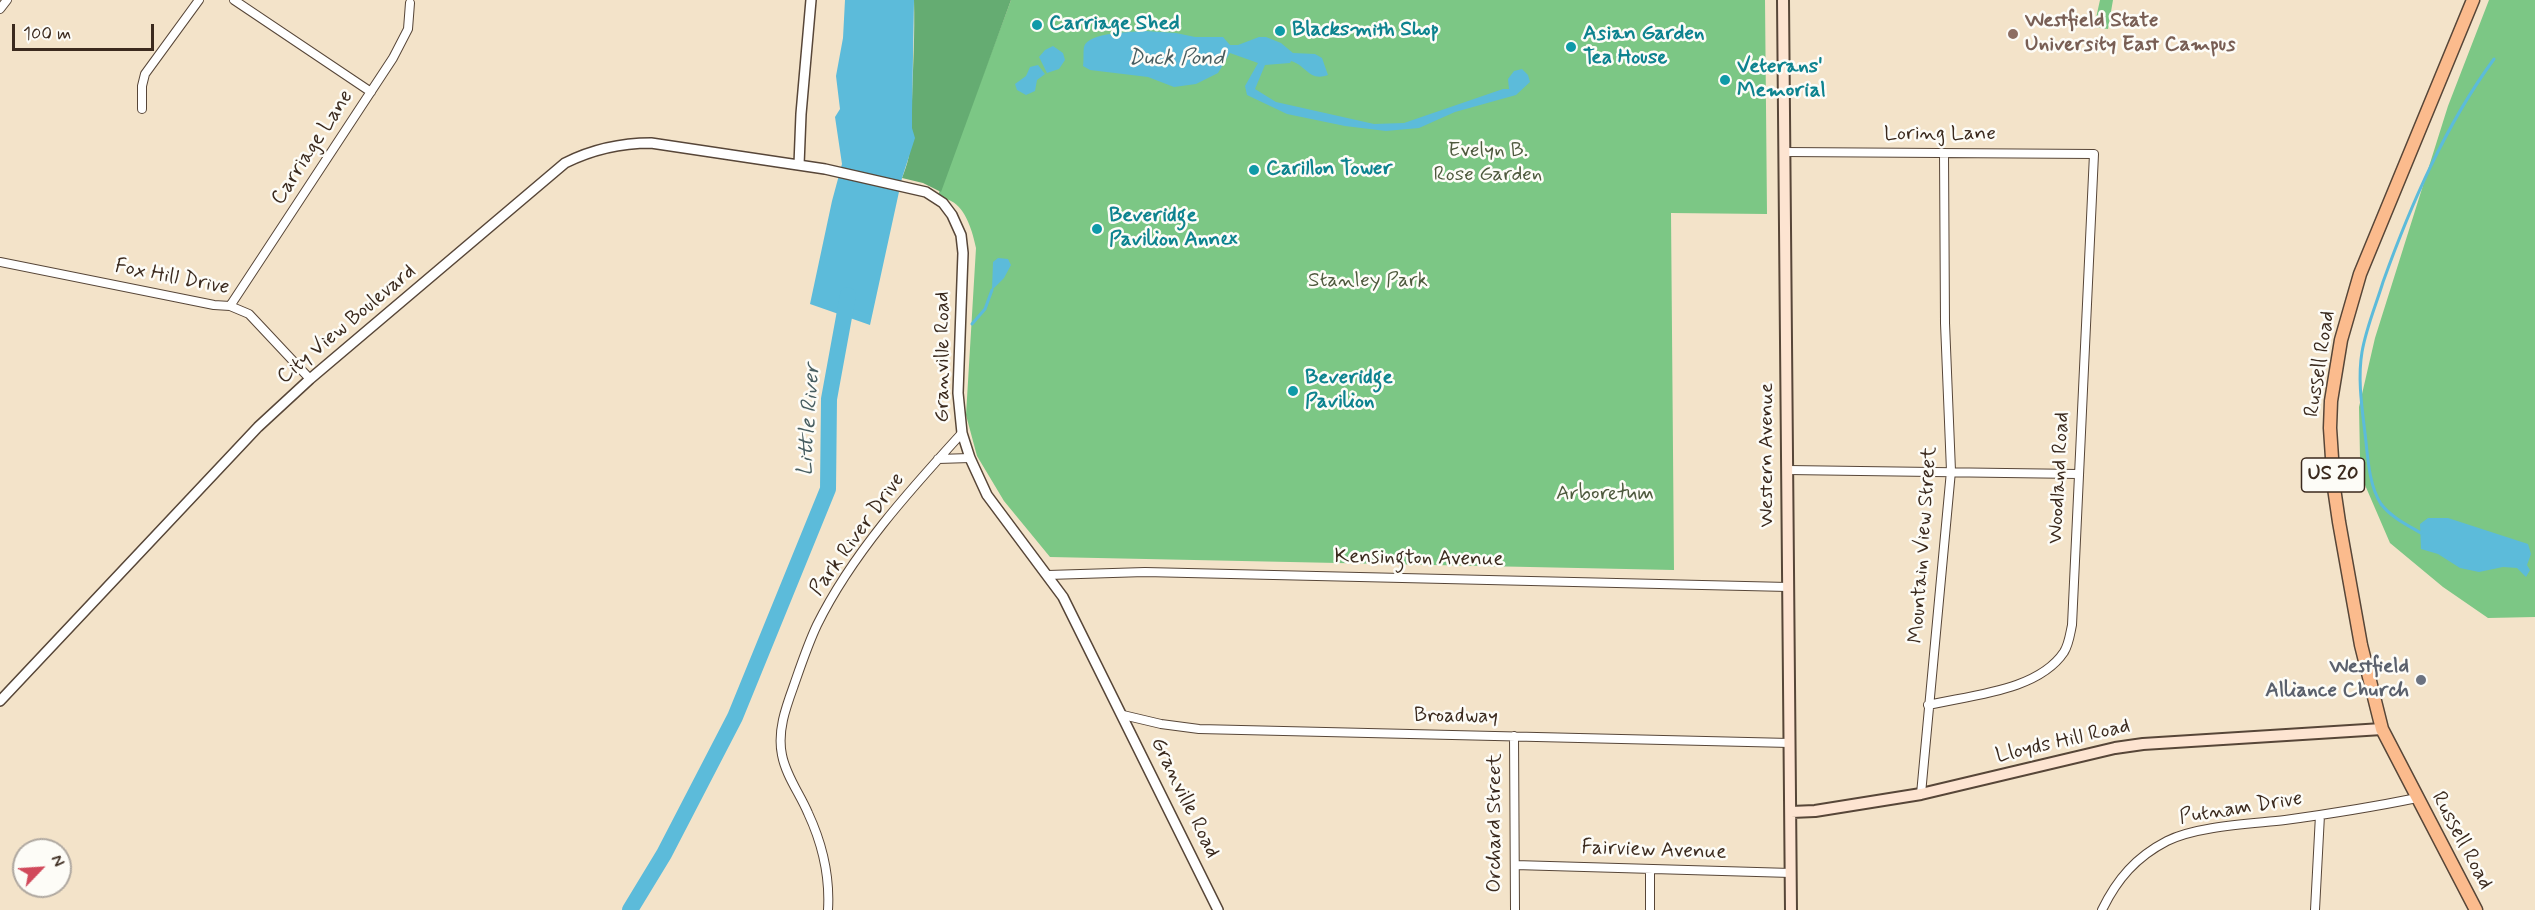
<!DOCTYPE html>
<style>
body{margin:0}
#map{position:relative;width:2535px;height:910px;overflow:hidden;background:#f3e3c9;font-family:Mynerve,sans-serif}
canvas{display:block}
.north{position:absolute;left:12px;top:838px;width:60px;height:60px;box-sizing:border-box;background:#fdfcf7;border:2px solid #afa8a0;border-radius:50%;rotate:65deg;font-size:16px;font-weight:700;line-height:24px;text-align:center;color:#3b2a1e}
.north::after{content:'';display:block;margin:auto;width:21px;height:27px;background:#d1495b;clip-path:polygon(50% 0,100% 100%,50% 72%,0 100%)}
.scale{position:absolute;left:12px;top:24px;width:142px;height:27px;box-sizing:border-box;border:3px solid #3b2a1e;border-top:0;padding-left:8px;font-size:18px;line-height:21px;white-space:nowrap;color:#3b2a1e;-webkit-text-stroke:4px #fdfcf7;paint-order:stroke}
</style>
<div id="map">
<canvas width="2535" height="910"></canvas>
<div class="north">N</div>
<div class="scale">100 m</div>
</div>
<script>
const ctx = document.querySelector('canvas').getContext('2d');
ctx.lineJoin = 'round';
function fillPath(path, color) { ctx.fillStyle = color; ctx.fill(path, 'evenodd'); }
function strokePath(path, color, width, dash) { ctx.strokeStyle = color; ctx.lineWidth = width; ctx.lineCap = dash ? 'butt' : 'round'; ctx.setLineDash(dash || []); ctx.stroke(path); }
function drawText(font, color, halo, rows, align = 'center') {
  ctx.font = font + ' Mynerve,sans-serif'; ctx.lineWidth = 5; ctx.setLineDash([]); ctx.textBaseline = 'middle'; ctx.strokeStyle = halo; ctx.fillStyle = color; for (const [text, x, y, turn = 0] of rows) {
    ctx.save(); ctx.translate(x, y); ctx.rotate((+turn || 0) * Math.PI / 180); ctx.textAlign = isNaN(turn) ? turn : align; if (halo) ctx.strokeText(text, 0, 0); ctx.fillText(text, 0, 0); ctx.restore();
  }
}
const green = new Path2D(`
 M1011,0H1765L1767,214L1671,213L1674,570L1050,557L1004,501L977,456L966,415L976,248C973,233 966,208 951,201C948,199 941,199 937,198Z
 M2100,0H2113L2108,29L2094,27Z
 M2489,0H2535V617L2488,618L2443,587L2390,543L2365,485L2360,457L2359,407L2375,338L2448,106Z`);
const forest = new Path2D(`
 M914,0H1011L941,192L923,183L902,178C914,150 911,130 912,101C913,67 915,34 914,0Z`);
const water = new Path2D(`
 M845,0H914L912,112V128L915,138L902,178L870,325L810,304L832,201L842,164L835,117L840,109L836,76L843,38Z
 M1146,31L1176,33L1195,37H1223L1230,45H1238L1259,37H1266L1281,43L1293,53L1315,54L1322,58L1328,75C1309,82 1306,65 1291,61L1290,63L1265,65L1255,89L1276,102L1374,124L1404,123L1503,89H1509L1508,79L1514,71L1522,69L1528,75L1530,82L1516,95L1455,112L1419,128L1386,131L1345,126L1287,114L1247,95L1245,86L1258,63L1230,53L1218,73L1196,84L1174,87L1148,77L1090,70L1083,66C1084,60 1083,52 1084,47C1088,32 1133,32 1146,31Z
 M1053,46L1063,53L1065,60L1059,69L1047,73L1039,57L1045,50Z
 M1038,65L1045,74L1037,80L1035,91L1026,95L1017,90L1015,84L1026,76L1030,67Z
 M998,258L1008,259L1011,265L1004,278L992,290L993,262Z
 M2428,518H2448L2528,544L2531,554L2527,565L2530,570L2526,577L2517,568L2503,567L2479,572L2460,568L2438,554L2421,549L2420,524Z`);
const stream = new Path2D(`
 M972,324L985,309L992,290
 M2421,533C2407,525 2391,517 2381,504C2370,487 2368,462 2366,442C2363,414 2357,381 2362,352C2366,328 2376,305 2383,282C2411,204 2445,126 2494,59`);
const river = new Path2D(`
 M630,910L664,854L735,717L828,489L829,399L848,295`);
const minor = new Path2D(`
 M234,0L371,92
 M0,9L7,0
 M142,109V86L145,74L199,0
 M1785,152L2094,154L2072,625C2070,634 2069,644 2064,652C2038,691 1971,695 1928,705
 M0,262L214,305L230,306L249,314L310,379
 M230,306L393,58L408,29L410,3
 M938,459L970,458
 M1788,470L2078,474
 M1048,575L1145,572L1788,587
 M1123,715L1161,724L1199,729L1790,743
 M1514,736L1515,910
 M1921,794L1951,471L1945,323L1944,153
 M1515,865L1791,873
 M828,910C830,877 822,843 808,813C800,794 786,776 782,755C777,731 786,707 794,685C801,665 808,644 817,625C852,554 909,491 962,433
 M1650,910V869
 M2102,910C2117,879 2136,857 2167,841C2197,826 2250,824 2285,820C2329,814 2373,807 2417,798
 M2315,910L2320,815`);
const tertiary = new Path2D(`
 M799,165L801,114L811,0
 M0,701L258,427L310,379L565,163C593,149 620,143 651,143L825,169L926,192L943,203L952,215L961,235L963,253L958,393L962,433L970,458L987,495L1063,597L1218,910`);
const secondary = new Path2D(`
 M1783,0L1791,910
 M1791,812L1815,811L1921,794L2115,748L2143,744L2382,729`);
const primary = new Path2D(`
 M2473,0L2360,274L2341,340L2331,401L2330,428L2334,488L2339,522L2361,645L2382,729L2476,910`);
const markers = [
 [1037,25,6,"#0f9aa8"],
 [1280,31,6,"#0f9aa8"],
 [2013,34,6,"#8d6e63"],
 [1571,47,6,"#0f9aa8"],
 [1725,80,6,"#0f9aa8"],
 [1254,170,6,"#0f9aa8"],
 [1097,229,6,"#0f9aa8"],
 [1293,391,6,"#0f9aa8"],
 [2421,680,6,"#6b7280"]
];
const shields = [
 [2333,475,63]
];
const shieldNames = [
 ["US 20",2333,475]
];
const educationNames = [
 ["Westfield State",2025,22],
 ["University East Campus",2025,46]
];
const cultureNames = [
 ["Carriage Shed",1049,25],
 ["Blacksmith Shop",1292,31],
 ["Asian Garden",1583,35],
 ["Tea House",1583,59],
 ["Veterans'",1737,68],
 ["Memorial",1737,92],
 ["Carillon Tower",1266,170],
 ["Beveridge",1109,217],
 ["Pavilion Annex",1109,241],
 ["Beveridge",1305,379],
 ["Pavilion",1305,403]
];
const streetNames = [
 ["Loring Lane",1940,135],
 ["Carriage Lane",313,148,-57],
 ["Fox Hill Drive",172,278,11],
 ["City View Boulevard",347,325,-40],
 ["Granville Road",944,357,-90],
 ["Russell Road",2321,364,-81],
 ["Western Avenue",1768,455,-90],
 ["Woodland Road",2060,478,-87],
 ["Park River Drive",858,535,-54],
 ["Mountain View Street",1924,545,-86],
 ["Kensington Avenue",1419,559,1],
 ["Broadway",1456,717,1],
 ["Lloyds Hill Road",2063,742,-13],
 ["Granville Road",1184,798,64],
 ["Putnam Drive",2241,809,-9],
 ["Orchard Street",1496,823,-90],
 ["Russell Road",2461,841,62],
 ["Fairview Avenue",1654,851,2]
];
const parkNames = [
 ["Evelyn B.",1488,152],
 ["Rose Garden",1488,176],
 ["Stanley Park",1368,282],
 ["Arboretum",1605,495]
];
const worshipNames = [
 ["Westfield",2409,668],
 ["Alliance Church",2409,692]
];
const waterNames = [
 ["Duck Pond",1176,59],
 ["Little River",810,420,-86]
];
fillPath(green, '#7cc785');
fillPath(forest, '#65ac72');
fillPath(water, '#5cbbda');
strokePath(stream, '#5cbbda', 3);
strokePath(river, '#5cbbda', 16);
strokePath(minor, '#574638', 10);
strokePath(tertiary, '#574638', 12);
strokePath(secondary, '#574638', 14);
strokePath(primary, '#574638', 15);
strokePath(minor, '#fff', 8);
strokePath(tertiary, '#fff', 9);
strokePath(secondary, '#fde4d1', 10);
strokePath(primary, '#fbbb8d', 12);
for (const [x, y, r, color] of markers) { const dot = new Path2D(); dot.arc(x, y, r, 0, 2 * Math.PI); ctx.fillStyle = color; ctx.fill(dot); strokePath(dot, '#fdfcf7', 2); }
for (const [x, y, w] of shields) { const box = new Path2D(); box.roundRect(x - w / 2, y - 17, w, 34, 4.5); ctx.fillStyle = '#fdfcf7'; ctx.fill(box); strokePath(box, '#3b2a1e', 1.5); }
drawText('bold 20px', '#3b2a1e', null, shieldNames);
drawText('bold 21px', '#785e54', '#fdfcf7', educationNames, 'left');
drawText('bold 21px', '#0d838f', '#fdfcf7', cultureNames, 'left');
drawText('21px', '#3b2a1e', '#fdfcf7', streetNames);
drawText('21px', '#4e593d', '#fdfcf7', parkNames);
drawText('bold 21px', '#5b616d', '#fdfcf7', worshipNames, 'right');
drawText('italic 22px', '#475d60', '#fdfcf7', waterNames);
</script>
